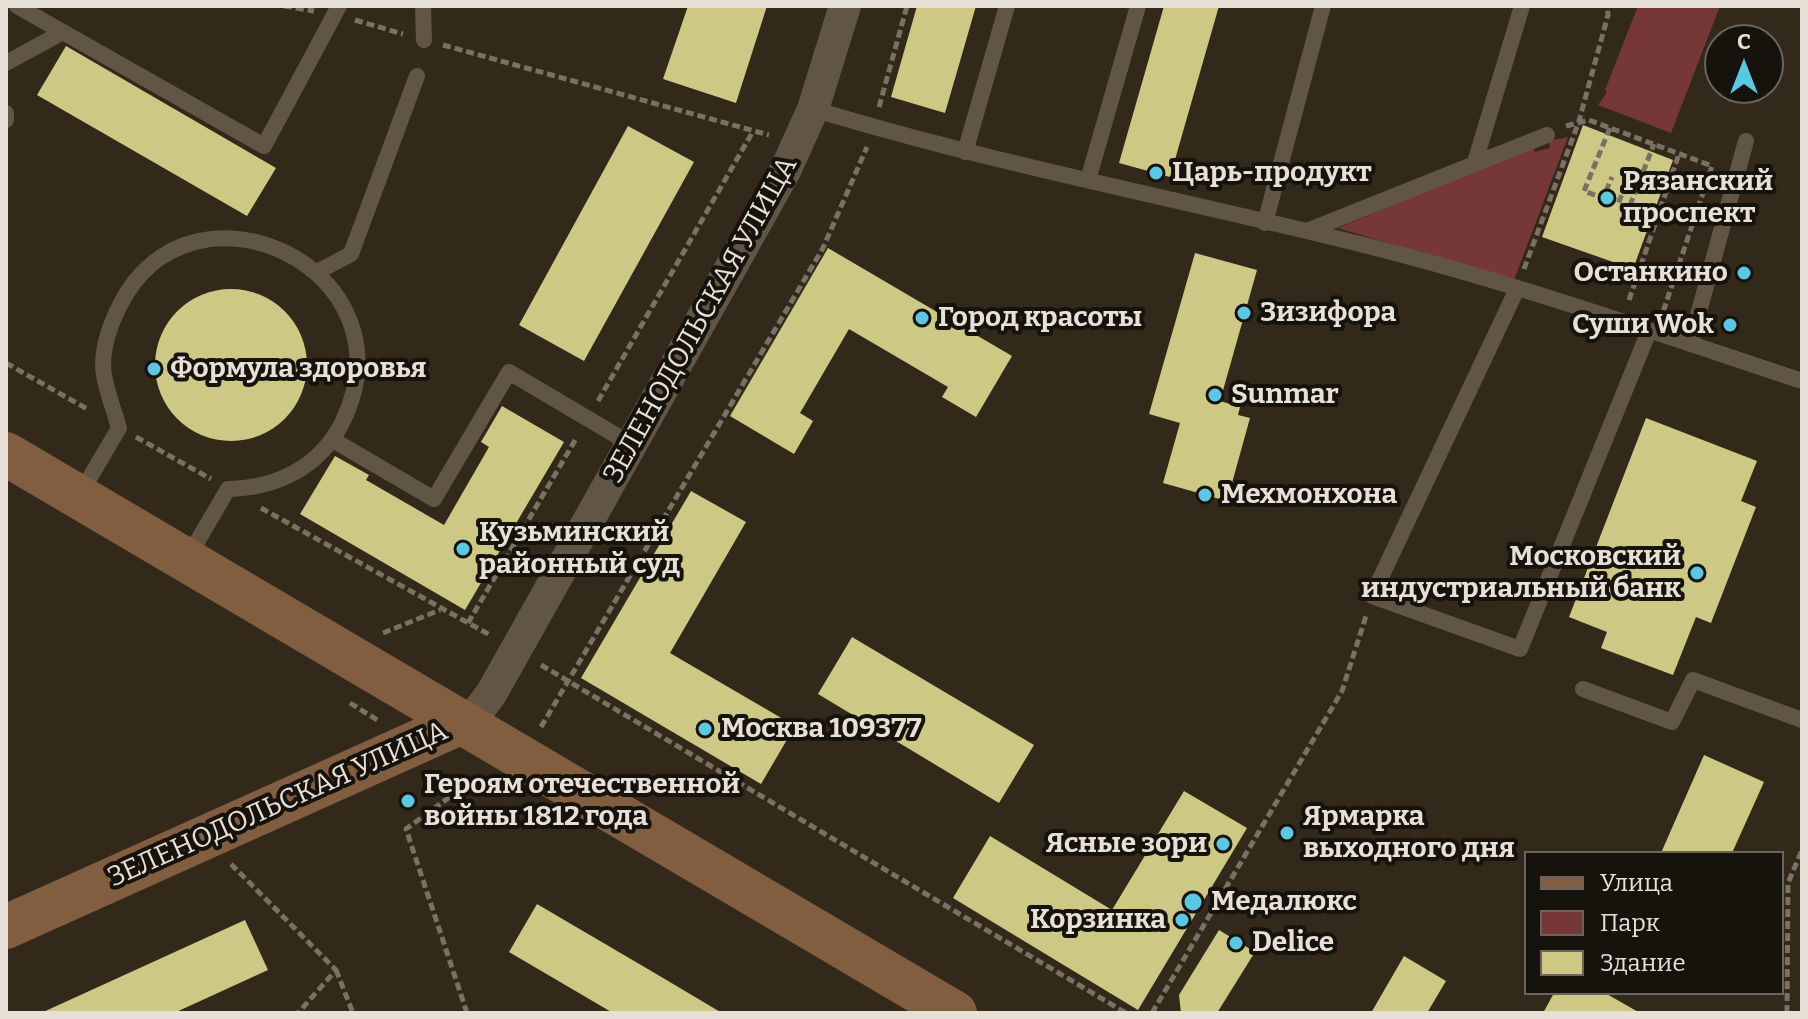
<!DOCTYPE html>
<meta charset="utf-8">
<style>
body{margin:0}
#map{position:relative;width:1808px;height:1019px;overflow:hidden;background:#32291a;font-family:Bitter,serif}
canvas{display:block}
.frame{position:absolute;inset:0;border:8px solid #e6e0d6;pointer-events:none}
.legend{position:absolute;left:1524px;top:851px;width:260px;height:144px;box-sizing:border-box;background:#16120c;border:2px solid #69645d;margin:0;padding:10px 14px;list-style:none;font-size:24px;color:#e6e0d6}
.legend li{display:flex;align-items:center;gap:16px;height:40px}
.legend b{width:40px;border:2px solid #69645d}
.north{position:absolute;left:1704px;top:24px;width:80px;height:80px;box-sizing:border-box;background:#16120c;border:2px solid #69645d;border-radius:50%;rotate:0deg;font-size:22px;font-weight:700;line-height:32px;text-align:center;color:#e6e0d6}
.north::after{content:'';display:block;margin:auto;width:28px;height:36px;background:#59c8e5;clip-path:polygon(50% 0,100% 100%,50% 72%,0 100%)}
</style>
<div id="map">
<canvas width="1808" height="1019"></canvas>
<div class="frame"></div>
<ul class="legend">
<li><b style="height:10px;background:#825e41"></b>Улица</li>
<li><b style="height:22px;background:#753837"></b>Парк</li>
<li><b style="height:22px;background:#cdc984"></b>Здание</li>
</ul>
<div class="north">С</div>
</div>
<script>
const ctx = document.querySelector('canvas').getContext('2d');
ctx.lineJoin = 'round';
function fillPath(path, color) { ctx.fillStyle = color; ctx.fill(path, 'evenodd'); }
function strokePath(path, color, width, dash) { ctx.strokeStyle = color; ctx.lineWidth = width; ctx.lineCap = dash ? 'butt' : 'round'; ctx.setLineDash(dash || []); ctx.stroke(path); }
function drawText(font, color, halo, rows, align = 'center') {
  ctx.font = font + ' Bitter,serif'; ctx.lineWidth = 8; ctx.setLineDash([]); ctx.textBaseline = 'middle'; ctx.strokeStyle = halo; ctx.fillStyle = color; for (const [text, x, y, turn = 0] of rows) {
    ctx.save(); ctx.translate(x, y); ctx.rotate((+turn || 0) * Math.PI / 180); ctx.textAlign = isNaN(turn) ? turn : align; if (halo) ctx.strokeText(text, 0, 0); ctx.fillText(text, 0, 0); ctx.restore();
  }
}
const green = new Path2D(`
 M1638,6H1720L1671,133L1598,105L1607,92L1605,90Z
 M1568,137L1514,280L1338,228L1532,147L1535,152L1550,148L1549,141Z`);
const building = new Path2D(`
 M688,6H767L736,103L663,79Z
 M917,6H976L945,113L891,97Z
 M1164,6H1219L1170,177L1119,163Z
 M66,46L276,168L247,216L37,95Z
 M1583,125L1673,160L1633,269L1542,237Z
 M628,126L694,162L584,361L519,325Z
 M828,248L1012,356L976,417L942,397L948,387L849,329L800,413L813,421L794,454L730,416Z
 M1195,253L1257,270L1220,401L1240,407L1238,415L1250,418L1227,501L1163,483L1180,423L1149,414Z
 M155 365a76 76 0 1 1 152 0a76 76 0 1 1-152 0Z
 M502,406L564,442L465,610L300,514L335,456L369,475L366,480L444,525L489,447L481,442Z
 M1646,418L1757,461L1741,501L1756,507L1711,623L1696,617L1673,675L1601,648L1607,632L1569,617Z
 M691,491L746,522L670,653L795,726L761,784L581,678Z
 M852,637L1034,745L999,803L818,694Z
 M1704,755L1764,782L1732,853H1661Z
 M1184,791L1247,828L1138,1010L953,898L990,836L1112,910Z
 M537,904L658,975L722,1013H613L509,952Z
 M245,920L268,970L174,1013H41Z
 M1219,930L1255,952L1217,1013H1181L1179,995Z
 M1404,956L1446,981L1427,1013H1371Z
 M1554,993H1605L1640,1013H1543Z`);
const path = new Path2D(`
 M284,6L314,11
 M355,20L403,34
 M443,45L769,135
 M879,107L907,6
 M1566,126L1589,120L1712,166L1663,312
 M1610,128L1584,191L1603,198L1612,177
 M1626,184L1618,204L1629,208L1654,144
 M1524,269L1579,121L1608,15L1607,6
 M1629,300L1679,154
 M6,363L89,410
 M598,401L752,133
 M136,437L211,479
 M261,508L490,635
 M468,623L577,437
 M383,633L440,610
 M541,665L1126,1013
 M350,703L379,721
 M541,727L823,248L867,147
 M231,864L336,970L298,1013
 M336,970L353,1013
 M467,1013L406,829L481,774
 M1152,1013L1342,691L1366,616
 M1787,1013L1788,883L1802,850`);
const lane = new Path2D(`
 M17,6L264,146L339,6
 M423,6L424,40
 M6,63L63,32
 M813,109C994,164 1180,199 1364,245C1512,282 1657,333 1802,381
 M6,113V120
 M965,152L1007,6
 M1475,162L1522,6
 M1088,180L1138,6
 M1265,223L1323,6
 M1307,231L1547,135
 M317,272L351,254L417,76
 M1517,289L1372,596L1520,649L1649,331
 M1690,344L1746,141
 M333,440L434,499L509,372L634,446
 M79,496L119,428C114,410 107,393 104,375C100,351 110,325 120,305C191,163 418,269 342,423C319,468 276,488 228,489L187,559
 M1583,689L1672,722L1693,680L1802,720`);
const street = new Path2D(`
 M462,722L478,711L491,694L785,171L813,109L845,6`);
const secondary = new Path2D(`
 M6,454L955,1013
 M6,927L462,722`);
const markers = [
 [1156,173,8,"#59c8e5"],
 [1607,198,8,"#59c8e5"],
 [1744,273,8,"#59c8e5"],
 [1244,313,8,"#59c8e5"],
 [922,318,8,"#59c8e5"],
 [1730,325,8,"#59c8e5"],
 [154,369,8,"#59c8e5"],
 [1215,395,8,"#59c8e5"],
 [1205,495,8,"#59c8e5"],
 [463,549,8,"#59c8e5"],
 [1697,573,8,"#59c8e5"],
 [705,729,8,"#59c8e5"],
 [408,801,8,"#59c8e5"],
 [1287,833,8,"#59c8e5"],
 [1223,844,8,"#59c8e5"],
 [1193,902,10,"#59c8e5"],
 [1182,920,8,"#59c8e5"],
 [1236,943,8,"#59c8e5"]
];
const poiNames = [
 ["Царь-продукт",1172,173],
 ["Рязанский",1623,182],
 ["проспект",1623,214],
 ["Останкино",1728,273,"right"],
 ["Зизифора",1260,313],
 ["Город красоты",938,318],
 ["Суши Wok",1714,325,"right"],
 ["Формула здоровья",170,369],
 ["Sunmar",1231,395],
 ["Мехмонхона",1221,495],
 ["Кузьминский",479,533],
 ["районный суд",479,565],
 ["Московский",1681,557,"right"],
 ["индустриальный банк",1681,589,"right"],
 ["Москва 109377",721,729],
 ["Героям отечественной",424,785],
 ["войны 1812 года",424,817],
 ["Ярмарка",1303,817],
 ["выходного дня",1303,849],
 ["Ясные зори",1207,844,"right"],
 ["Медалюкс",1211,902],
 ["Корзинка",1166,920,"right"],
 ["Delice",1252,943]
];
const streetNames = [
 ["ЗЕЛЕНОДОЛЬСКАЯ УЛИЦА",701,320,-61],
 ["ЗЕЛЕНОДОЛЬСКАЯ УЛИЦА",278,805,-24]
];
fillPath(green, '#753837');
fillPath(building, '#cdc984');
strokePath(path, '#797264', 5, [8, 4]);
strokePath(lane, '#615646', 16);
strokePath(street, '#615646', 32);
strokePath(secondary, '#825e41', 44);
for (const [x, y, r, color] of markers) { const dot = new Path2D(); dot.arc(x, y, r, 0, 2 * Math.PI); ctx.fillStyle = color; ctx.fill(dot); strokePath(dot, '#16120c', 3); }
drawText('bold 28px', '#e6e0d6', '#16120c', poiNames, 'left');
drawText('28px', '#e6e0d6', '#16120c', streetNames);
</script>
